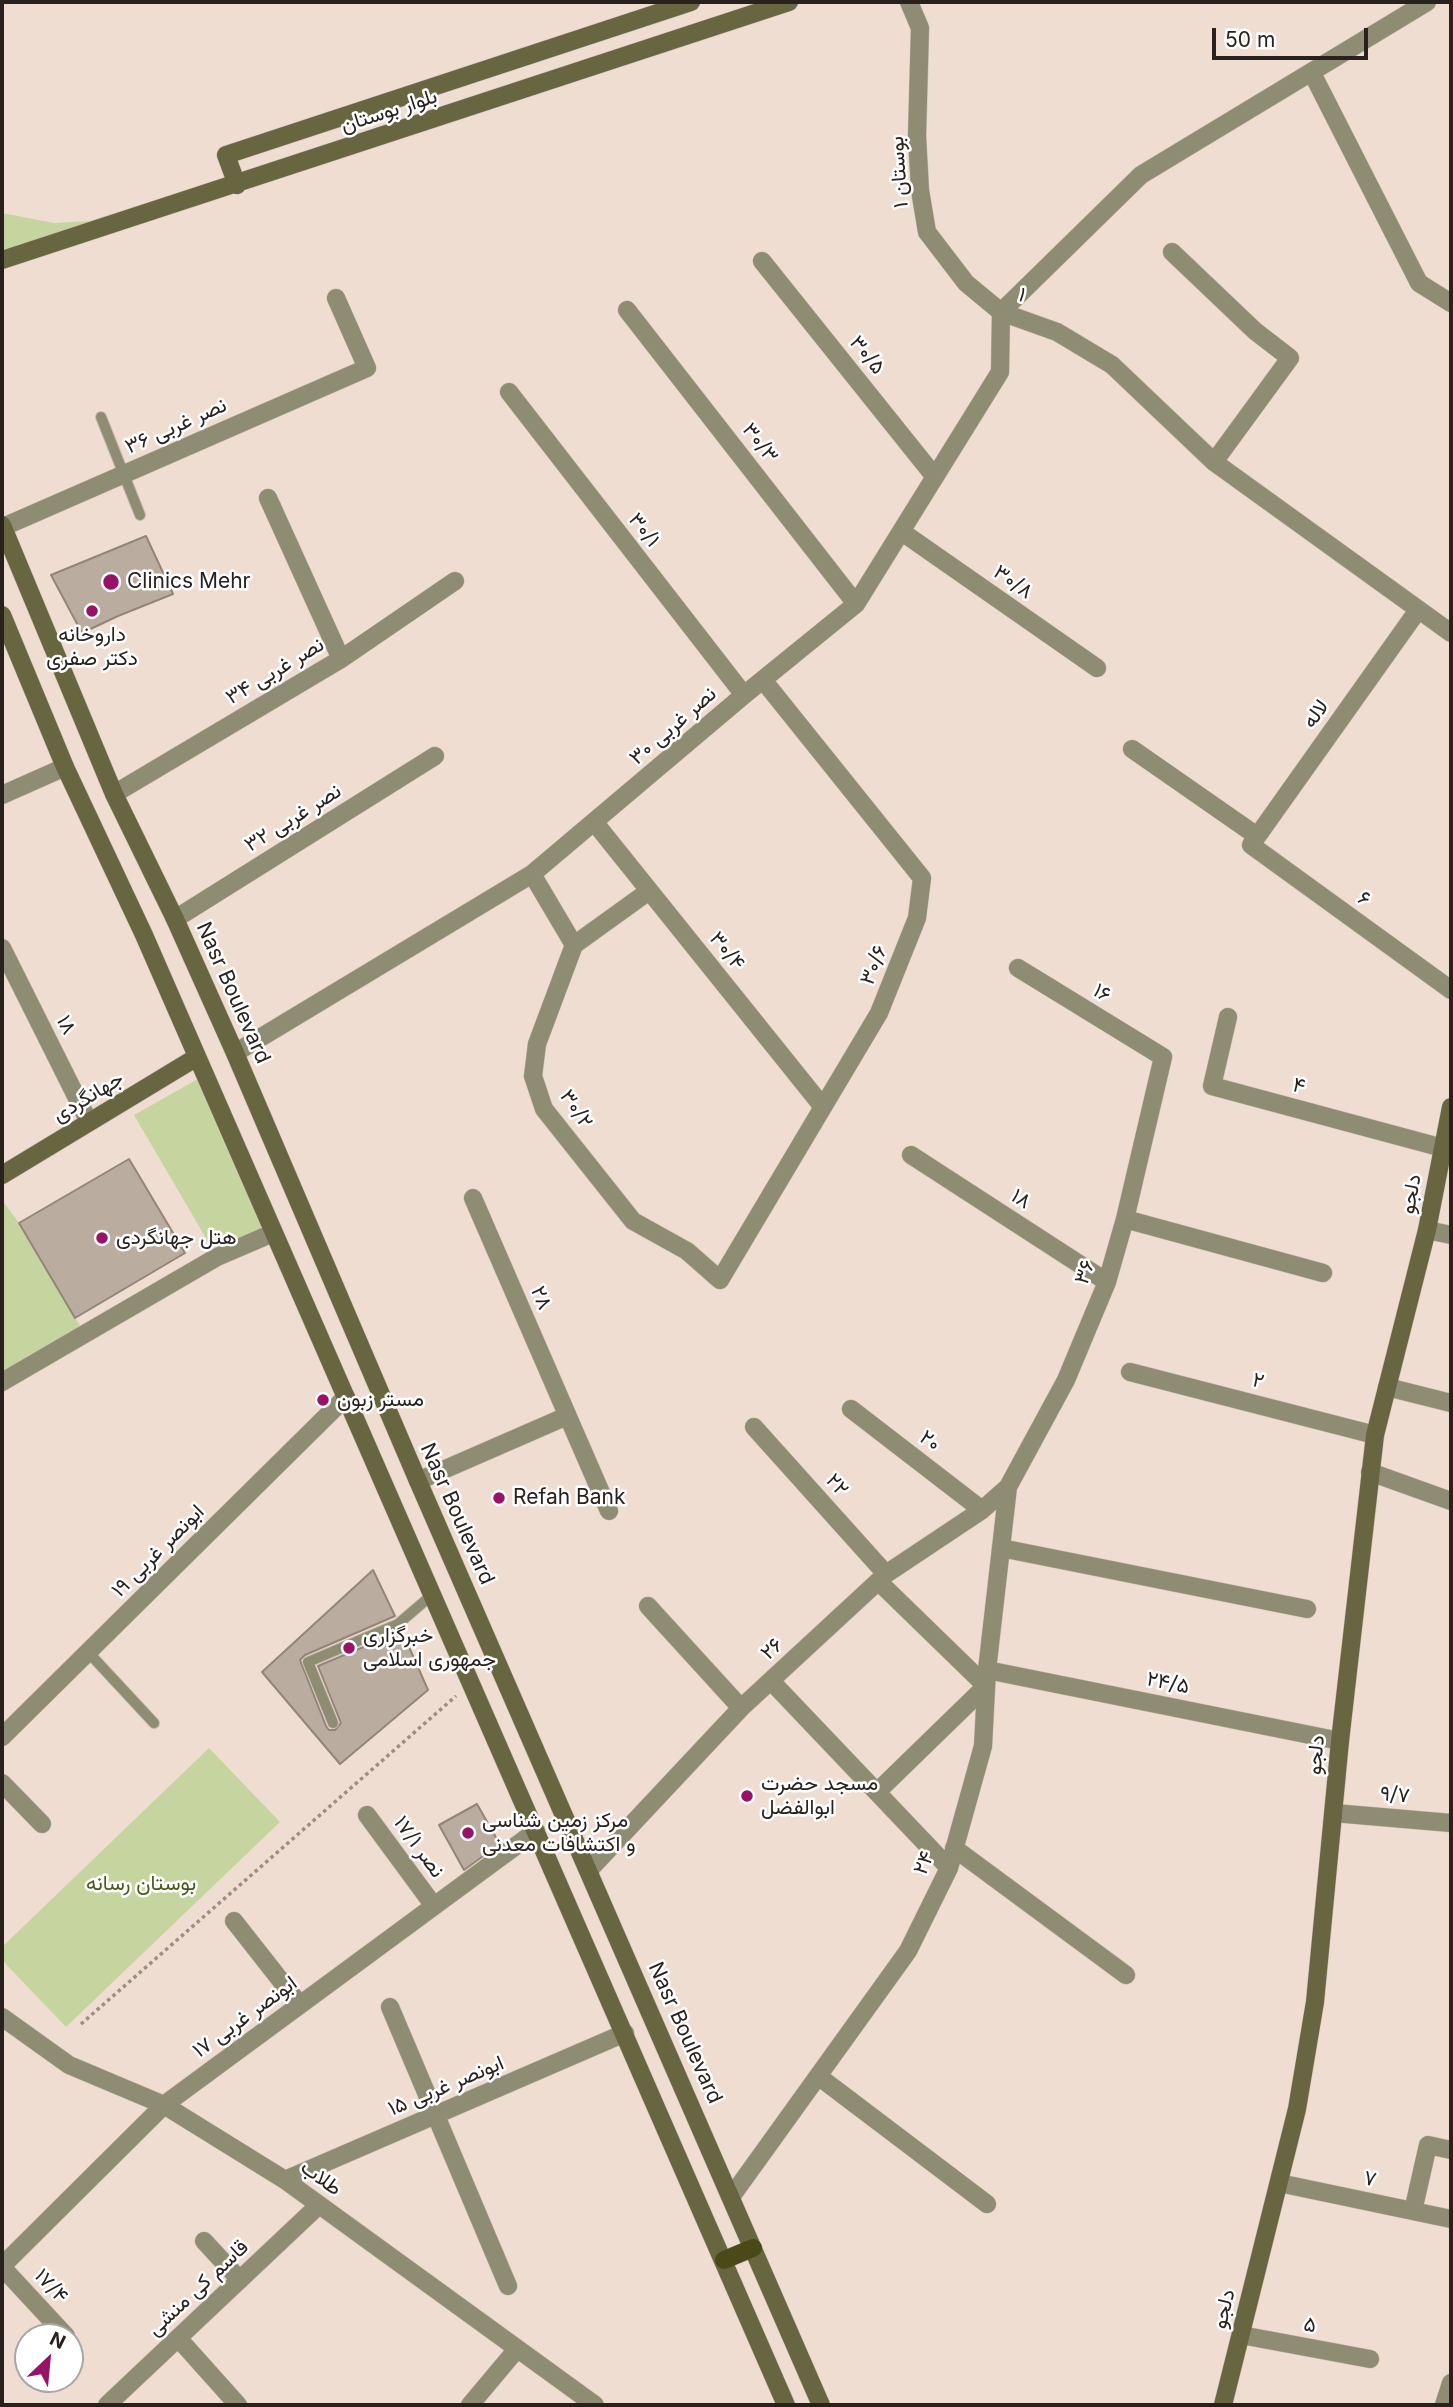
<!DOCTYPE html>
<meta charset="utf-8">
<style>
body{margin:0}
#map{position:relative;width:1453px;height:2407px;overflow:hidden;background:#eeddd0;font-family:Inter,sans-serif}
canvas{display:block}
.frame{position:absolute;inset:0;border:4px solid #28211d;pointer-events:none}
.north{position:absolute;left:14px;top:2323px;width:70px;height:70px;box-sizing:border-box;background:#fff;border:2px solid #a9a6a5;border-radius:50%;rotate:26deg;font-size:19px;font-weight:700;line-height:28px;text-align:center;color:#28211d}
.north::after{content:'';display:block;margin:auto;width:24px;height:32px;background:#981267;clip-path:polygon(50% 0,100% 100%,50% 72%,0 100%)}
.scale{position:absolute;left:1212px;top:28px;width:156px;height:32px;box-sizing:border-box;border:4px solid #28211d;border-top:0;padding-left:9px;font-size:21px;line-height:24px;white-space:nowrap;color:#28211d;-webkit-text-stroke:5px #fff;paint-order:stroke}
</style>
<div id="map">
<canvas width="1453" height="2407"></canvas>
<div class="frame"></div>
<div class="north">N</div>
<div class="scale">50 m</div>
</div>
<script>
const ctx = document.querySelector('canvas').getContext('2d');
ctx.lineJoin = 'round';
function fillPath(path, color) { ctx.fillStyle = color; ctx.fill(path, 'evenodd'); }
function strokePath(path, color, width, dash) { ctx.strokeStyle = color; ctx.lineWidth = width; ctx.lineCap = dash ? 'butt' : 'round'; ctx.setLineDash(dash || []); ctx.stroke(path); }
function drawText(font, color, halo, rows, align = 'center') {
  ctx.font = font + ' Inter,Vazirmatn,sans-serif'; ctx.lineWidth = 5; ctx.setLineDash([]); ctx.textBaseline = 'middle'; ctx.strokeStyle = halo; ctx.fillStyle = color; for (const [text, x, y, turn = 0] of rows) {
    ctx.save(); ctx.translate(x, y); ctx.rotate((+turn || 0) * Math.PI / 180); ctx.textAlign = isNaN(turn) ? turn : align; if (halo) ctx.strokeText(text, 0, 0); ctx.fillText(text, 0, 0); ctx.restore();
  }
}
const green = new Path2D(`
 M215,181L217,187L2,256V213L54,223L90,221Z
 M205,1075L273,1233L217,1257L134,1115Z
 M2,1200L19,1223L85,1334L2,1382Z
 M209,1748L280,1822L66,2027L2,1960V1947Z`);
const building = new Path2D(`
 M146,536L173,594L118,616L82,633L51,575Z
 M129,1159L185,1253L75,1318L19,1223Z
 M373,1570L395,1616L305,1655L300,1660L326,1726L329,1730H335L341,1723L318,1666L402,1631L428,1690L340,1764L262,1672Z
 M477,1804L498,1841L497,1846L464,1870L439,1825Z`);
const path = new Path2D(`
 M81,2024L456,1696`);
const lane = new Path2D(`
 M101,417L140,515
 M88,1652L154,1723
 M333,1723L308,1662L398,1624L433,1594`);
const street = new Path2D(`
 M909,2L920,28L917,136L920,190L927,232L966,283L1001,312L1057,332L1112,365L1214,462L1451,633
 M1312,73L1419,283L1451,303
 M1172,252L1255,331L1290,358L1214,462
 M762,261L935,477
 M627,310L856,604
 M1001,312L1141,175L1427,2
 M509,392L744,695
 M268,498L341,659
 M3,527L367,368L336,298
 M902,532L1097,668
 M1418,610L1251,845L1451,990
 M1132,749L1257,836
 M114,794L341,659L455,581
 M2,795L65,767
 M595,823L823,1107
 M532,874L574,945L537,1044L533,1076L544,1109L633,1221L687,1251L720,1280L879,1013L917,918L922,878L763,680
 M175,919L435,756
 M574,945L649,891
 M2,948L89,1122
 M1228,1017L1212,1086L1443,1148
 M235,1053L532,874L744,695L856,604L1000,372L1001,312
 M911,1155L1107,1282
 M473,1198L609,1511
 M1125,1219L1323,1273
 M1427,1230L1451,1235
 M1130,1372L1375,1435
 M2,1382L217,1257L273,1233
 M1387,1387L1451,1403
 M851,1409L982,1510
 M754,1427L886,1574
 M1370,1472L1451,1501
 M418,1481L567,1416
 M1001,1548L1307,1609
 M648,1606L741,1708
 M987,1670L1340,1741
 M771,1681L949,1868
 M2,1737L346,1397
 M2,1783L42,1824
 M877,1792L986,1686L879,1582
 M1334,1813L1451,1823
 M367,1815L434,1906
 M954,1848L1126,1975
 M589,1870L741,1708L886,1574L982,1510L1008,1487L1066,1380L1107,1282L1125,1219L1163,1057L1018,968
 M234,1921L300,2005
 M390,2007L508,2286
 M2,2017L69,2065L164,2105L285,2180L595,2405
 M818,2076L987,2204
 M285,2180L625,2033
 M1279,2183L1451,2219
 M731,2197L908,1951L949,1868L983,1746L987,1670L1008,1487
 M1413,2211L1428,2145L1451,2150
 M204,2241L240,2280
 M2,2266L164,2105L536,1831
 M2,2267L66,2336
 M1241,2335L1370,2359
 M178,2338L238,2405
 M107,2405L319,2205
 M470,2405L517,2349
 M1444,2405L1451,2383`);
const secondary = new Path2D(`
 M237,185L226,155L691,2
 M2,260L789,2
 M2,525L114,794L175,919L235,1053L418,1481L821,2405
 M2,615L65,767L144,935L786,2405
 M2,1175L197,1057
 M1223,2405L1297,2109L1315,2002L1340,1741L1375,1435L1427,1230L1451,1107`);
const primary = new Path2D(`
 M724,2260L753,2248`);
const markers = [
 [111,582,9,"#981267"],
 [92,611,7,"#981267"],
 [102,1238,7,"#981267"],
 [323,1400,7,"#981267"],
 [499,1498,7,"#981267"],
 [349,1648,7,"#981267"],
 [747,1796,7,"#981267"],
 [468,1833,7,"#981267"]
];
const streetNames = [
 ["بلوار بوستان",389,111,-18],
 ["بوستان ۱",899,172,-94],
 ["۱",1022,295,20],
 ["۳۰/۵",867,355,51],
 ["نصر غربی ۳۶",176,426,-24],
 ["۳۰/۳",760,443,52],
 ["۳۰/۱",644,530,52],
 ["۳۰/۸",1013,582,35],
 ["نصر غربی ۳۴",275,671,-31],
 ["لاله",1316,714,-54],
 ["نصر غربی ۳۰",673,726,-41],
 ["نصر غربی ۳۲",293,818,-32],
 ["۶",1364,899,36],
 ["۳۰/۴",727,951,51],
 ["۳۰/۶",874,965,-68],
 ["Nasr Boulevard",233,993,66],
 ["۱۶",1102,993,31],
 ["۱۸",66,1025,63],
 ["۴",1299,1086,15],
 ["جهانگردی",88,1097,-31],
 ["۳۰/۲",576,1109,56],
 ["دلجو",1411,1194,-79],
 ["۱۸",1021,1199,33],
 ["۳۶",1085,1272,-71],
 ["۲۸",541,1298,67],
 ["۲",1258,1381,14],
 ["۲۰",930,1441,37],
 ["۲۲",837,1485,48],
 ["Nasr Boulevard",457,1514,66],
 ["ابونصر غربی ۱۹",158,1551,-45],
 ["۲۶",772,1649,-43],
 ["۲۴/۵",1168,1683,11],
 ["دلجو",1316,1755,-85],
 ["۹/۷",1395,1795,5],
 ["نصر ۱۷/۱",419,1847,54],
 ["۲۴",924,1863,-68],
 ["ابونصر غربی ۱۷",245,2017,-36],
 ["Nasr Boulevard",685,2033,66],
 ["ابونصر غربی ۱۵",446,2086,-23],
 ["طلاب",321,2178,36],
 ["۷",1370,2179,12],
 ["۱۷/۴",51,2286,47],
 ["قاسم کی منشی",198,2288,-43],
 ["دلجو",1224,2309,-76],
 ["۵",1310,2325,10]
];
const poiNames = [
 ["Clinics Mehr",127,582],
 ["داروخانه",92,635,"center"],
 ["دکتر صفری",92,659,"center"],
 ["هتل جهانگردی",116,1238],
 ["مستر زبون",337,1400],
 ["Refah Bank",513,1498],
 ["خبرگزاری",363,1636],
 ["جمهوری اسلامی",363,1660],
 ["مسجد حضرت",761,1784],
 ["ابوالفضل",761,1808],
 ["مرکز زمین شناسی",482,1821],
 ["و اکتشافات معدنی",482,1845]
];
const parkNames = [
 ["بوستان رسانه",141,1884]
];
fillPath(green, '#c6d5a0');
fillPath(building, '#baac9e');
strokePath(building, '#938678', 2);
strokePath(lane, '#cabbb0', 12);
strokePath(street, '#cabbb0', 19);
strokePath(secondary, '#cabbb0', 19);
strokePath(primary, '#cabbb0', 19);
strokePath(path, '#9b8e85', 3.5, [3.5, 3.5]);
strokePath(lane, '#8e8d74', 10);
strokePath(street, '#8e8d74', 18);
strokePath(secondary, '#676640', 18);
strokePath(primary, '#4c4918', 18);
for (const [x, y, r, color] of markers) { const dot = new Path2D(); dot.arc(x, y, r, 0, 2 * Math.PI); ctx.fillStyle = color; ctx.fill(dot); strokePath(dot, '#fff', 2.5); }
drawText('21px', '#28211d', '#fff', streetNames);
drawText('21px', '#28211d', '#fff', poiNames, 'left');
drawText('21px', '#4b5919', '#fff', parkNames);
</script>
